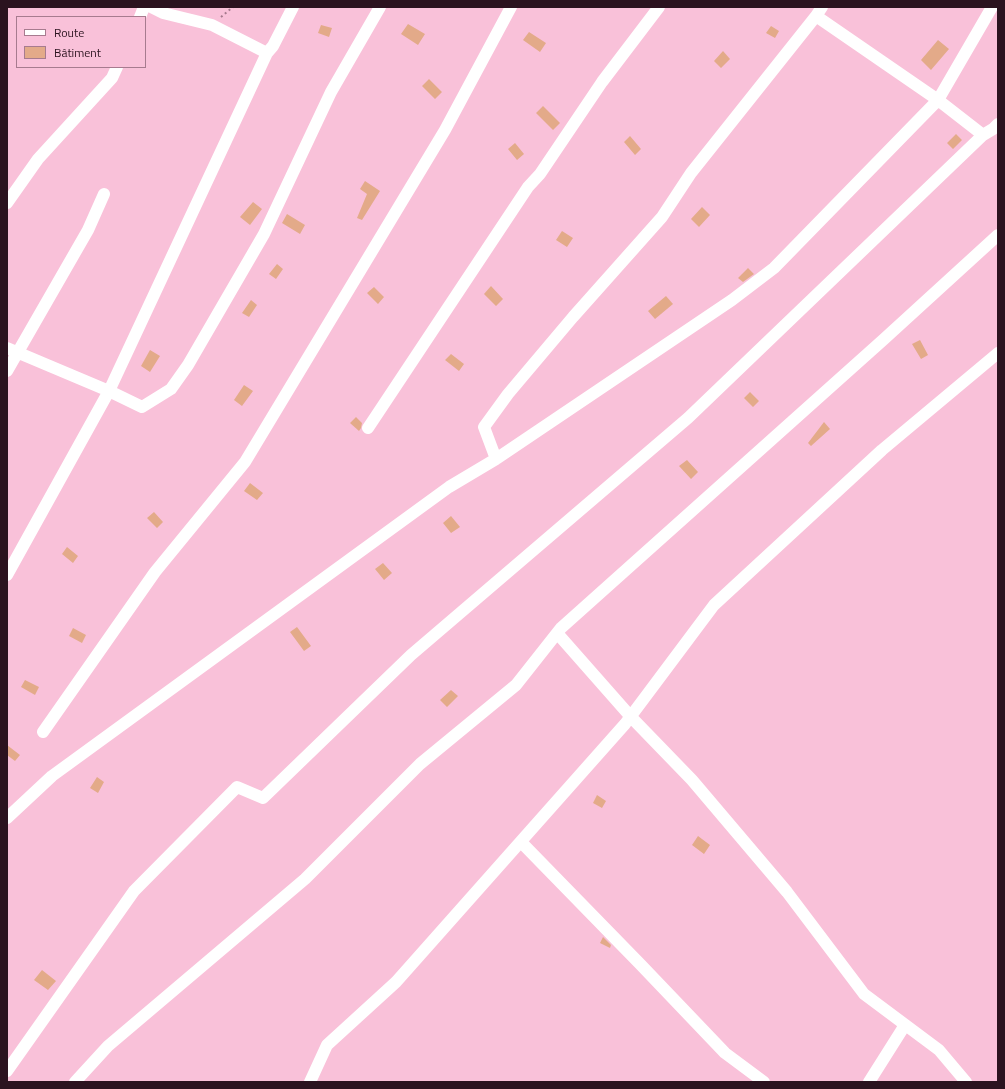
<!DOCTYPE html>
<meta charset="utf-8">
<style>
body{margin:0}
#map{position:relative;width:1005px;height:1089px;overflow:hidden;background:#f9c1d9;font-family:"Titillium Web",sans-serif}
canvas{display:block}
.frame{position:absolute;inset:0;border:8px solid #2b131f;pointer-events:none}
.legend{position:absolute;left:16px;top:16px;width:130px;height:52px;box-sizing:border-box;background:#f9c1d9;border:1px solid #a77b8f;margin:0;padding:5px 7px;list-style:none;font-size:12px;color:#2b131f}
.legend li{display:flex;align-items:center;gap:8px;height:20px}
.legend b{width:20px;border:1px solid #a77b8f}
</style>
<div id="map">
<canvas width="1005" height="1089"></canvas>
<div class="frame"></div>
<ul class="legend">
<li><b style="height:5px;background:#fff"></b>Route</li>
<li><b style="height:11px;background:#e3aa89"></b>Bâtiment</li>
</ul>
</div>
<script>
const ctx = document.querySelector('canvas').getContext('2d');
ctx.lineJoin = 'round';
function fillPath(path, color) { ctx.fillStyle = color; ctx.fill(path, 'evenodd'); }
function strokePath(path, color, width, dash) { ctx.strokeStyle = color; ctx.lineWidth = width; ctx.lineCap = dash ? 'butt' : 'round'; ctx.setLineDash(dash || []); ctx.stroke(path); }
const building = new Path2D(`
 M408,24L425,34L418,45L401,34Z
 M321,25L332,28L329,37L318,33Z
 M771,26L779,31L775,38L766,33Z
 M529,32L546,43L540,52L523,40Z
 M938,40L949,49L931,70L921,60Z
 M723,51L730,59L721,68L714,61Z
 M429,79L442,92L435,99L422,86Z
 M543,106L560,123L553,130L536,113Z
 M956,134L962,140L953,149L947,143Z
 M630,136L641,149L635,155L624,142Z
 M515,143L524,154L517,160L508,149Z
 M365,181L380,191L362,220L357,218L367,194L360,189Z
 M253,202L262,209L250,225L240,217Z
 M702,207L710,215L699,227L691,219Z
 M287,214L305,225L300,234L282,223Z
 M562,231L573,238L567,247L556,240Z
 M277,264L283,269L276,279L269,274Z
 M748,268L754,274L743,282L738,278Z
 M491,286L503,299L496,306L484,294Z
 M374,287L384,297L378,304L367,293Z
 M666,296L673,304L655,319L648,311Z
 M251,300L257,305L249,317L242,313Z
 M920,340L928,355L921,359L912,344Z
 M150,350L160,356L150,372L141,366Z
 M451,354L464,364L459,371L445,360Z
 M244,385L253,391L242,406L234,400Z
 M750,392L759,401L753,407L744,398Z
 M356,417L362,423L361,428L359,431L350,423Z
 M824,422L830,429L811,446L808,443Z
 M687,460L698,472L691,479L679,466Z
 M250,483L263,493L257,500L244,491Z
 M154,512L163,522L157,528L147,518Z
 M451,516L460,527L451,533L443,523Z
 M67,547L78,556L73,563L62,554Z
 M383,563L392,573L384,580L375,569Z
 M297,627L311,646L304,651L290,632Z
 M73,628L86,635L82,643L69,636Z
 M25,680L39,687L35,695L21,687Z
 M451,690L458,696L447,707L440,700Z
 M7,745L20,755L15,761L7,755Z
 M97,777L104,782L98,793L90,788Z
 M597,795L606,801L602,808L593,803Z
 M698,836L710,845L704,854L692,845Z
 M603,937L611,945L610,948L600,943Z
 M42,970L56,981L48,990L34,980Z`);
const path = new Path2D(`
 M221,17L233,7`);
const street = new Path2D(`
 M151,7L163,13L212,25L267,53
 M816,16L938,100L983,135
 M140,17L144,7
 M7,203L38,159L112,78L117,67
 M7,348L109,391L142,407L171,389L188,365L264,234L331,92L380,7
 M7,371L88,230L104,194
 M368,428L528,187L540,174L602,82L659,7
 M496,459L484,427L508,394L573,317L662,217L691,173L816,16L822,7
 M7,575L109,391L267,53L273,46L293,7
 M557,633L631,717L692,780L787,892L864,994L939,1050L966,1082
 M43,732L155,572L245,462L445,130L511,7
 M7,818L52,776L449,487L496,459L732,300L774,268L938,100L992,7
 M521,842L641,965L725,1053L764,1082
 M7,1071L134,891L237,787L263,798L411,655L688,418L983,135L993,129L998,124
 M75,1082L108,1046L305,879L420,764L516,685L561,628L883,340L998,235
 M310,1082L327,1045L396,982L625,724L714,605L882,450L998,353
 M869,1082L905,1025`);
fillPath(building, '#e3aa89');
strokePath(path, '#a57a8d', 2, [2, 3]);
strokePath(street, '#fff', 12);
</script>
